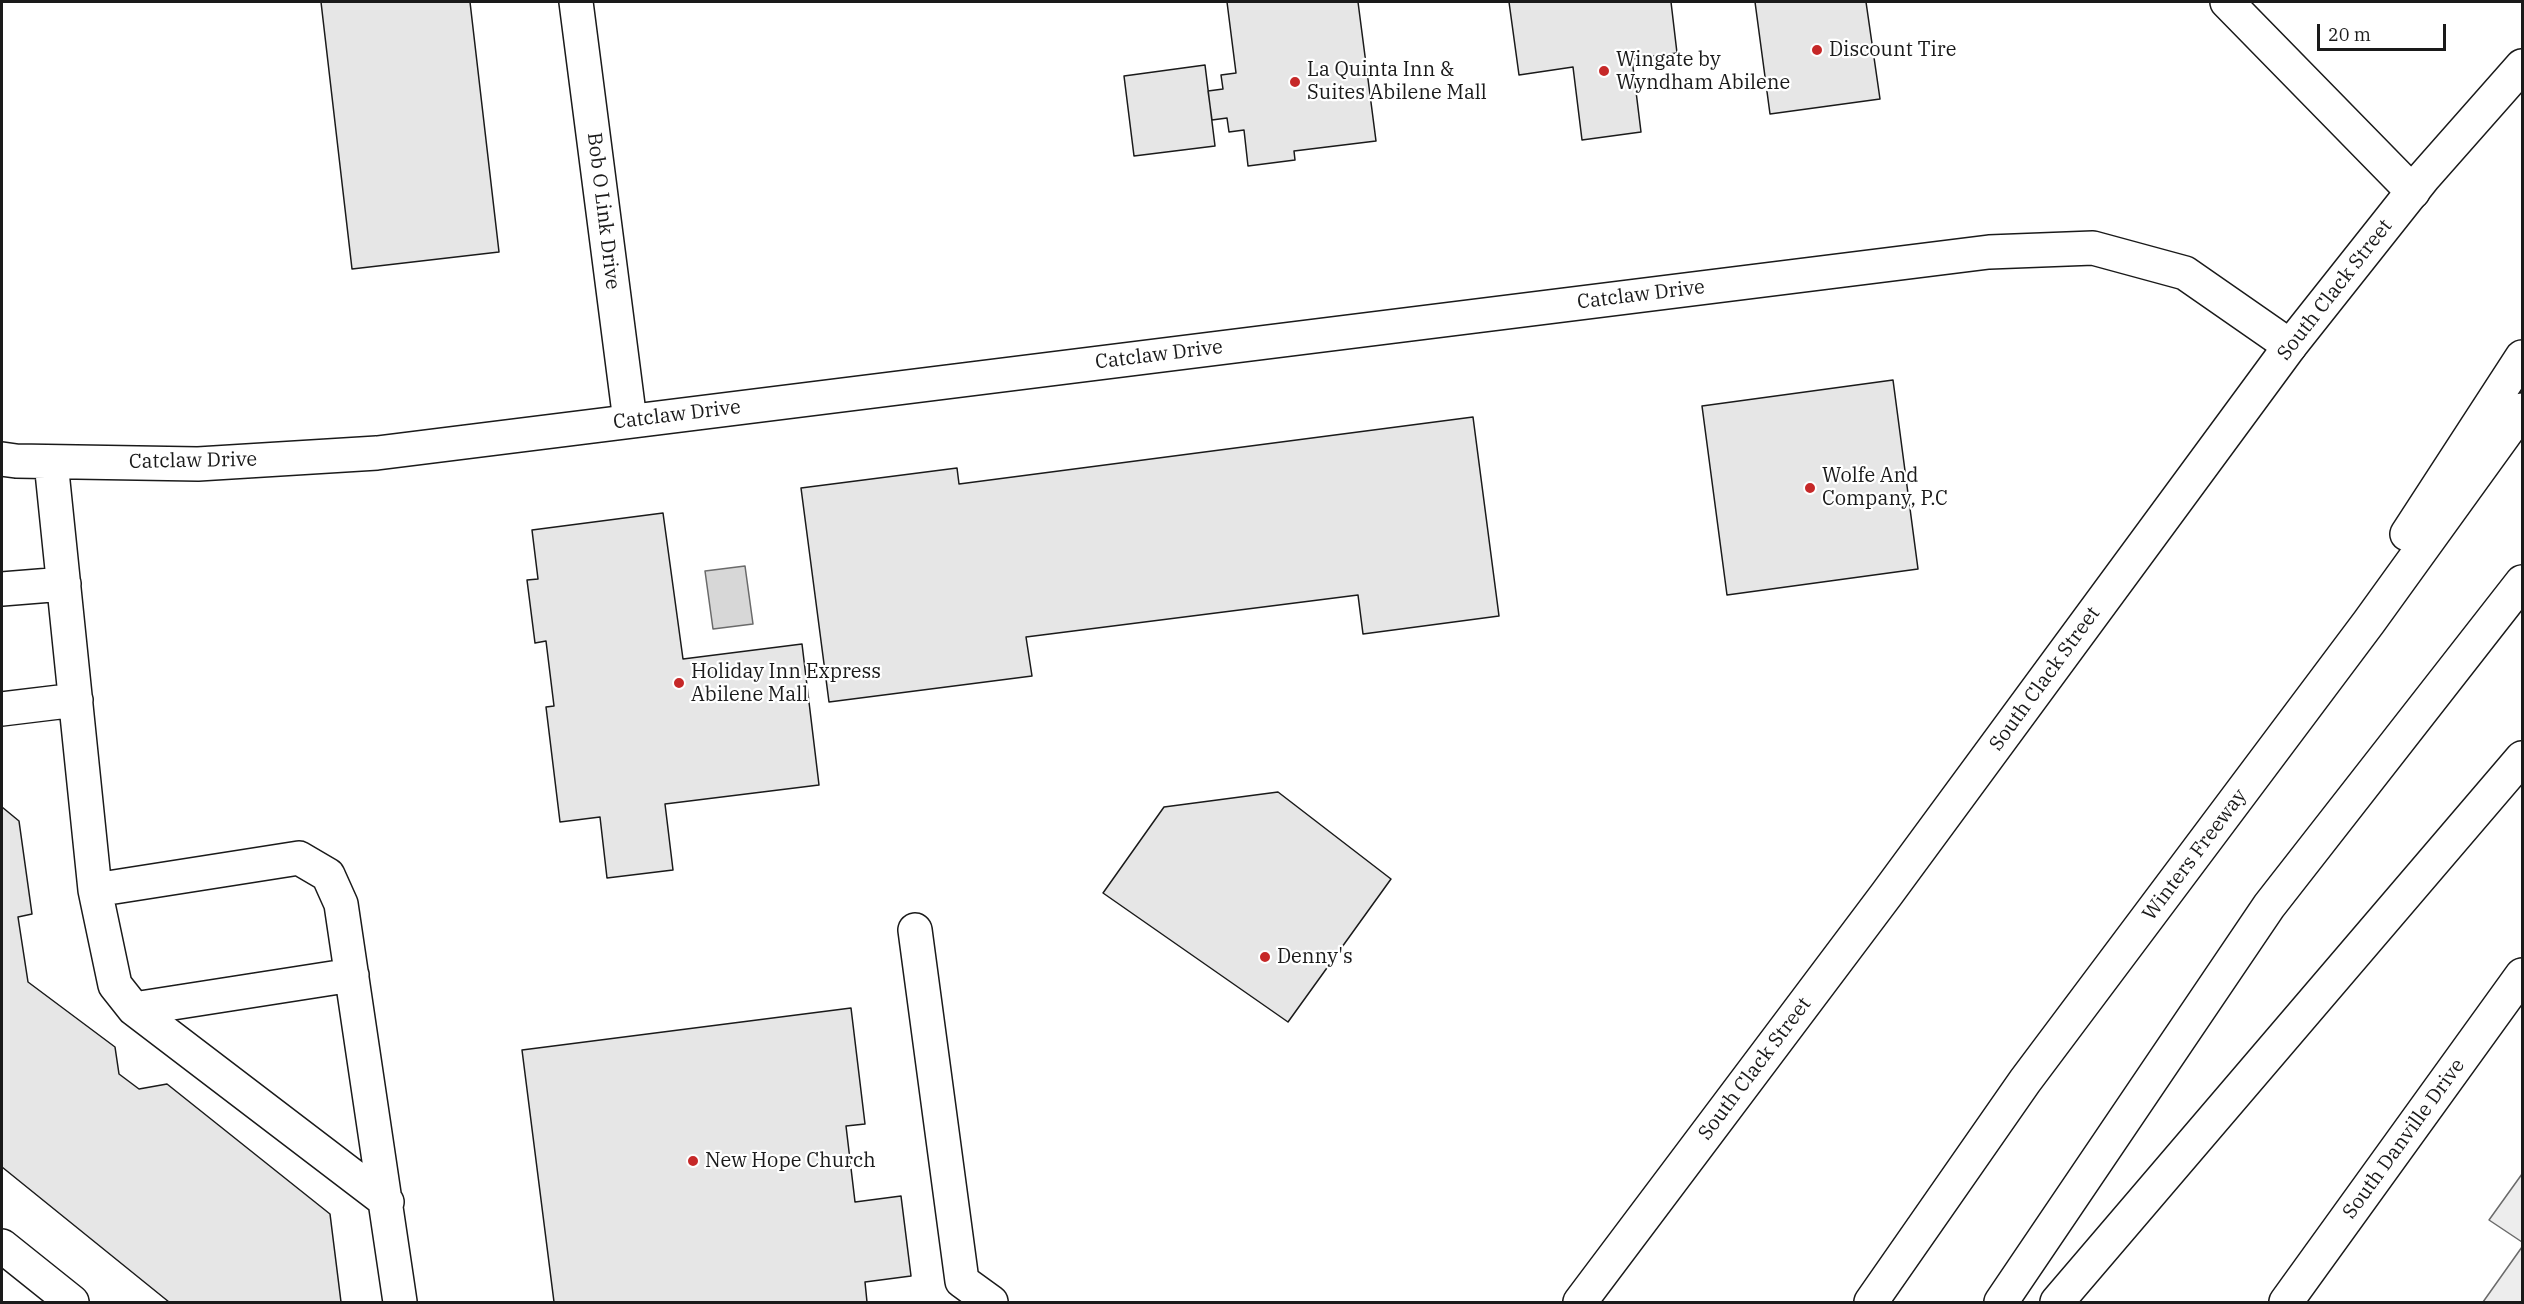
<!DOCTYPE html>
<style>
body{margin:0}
#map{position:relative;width:2524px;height:1304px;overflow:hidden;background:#fff;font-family:"IBM Plex Serif",serif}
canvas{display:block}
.frame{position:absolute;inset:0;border:3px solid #1a1a1a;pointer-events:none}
.scale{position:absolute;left:2317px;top:24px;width:129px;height:27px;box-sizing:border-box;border:3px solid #1a1a1a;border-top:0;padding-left:8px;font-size:18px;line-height:21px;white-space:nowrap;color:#1a1a1a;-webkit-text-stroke:4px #fff;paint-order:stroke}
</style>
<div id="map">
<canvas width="2524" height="1304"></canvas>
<div class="frame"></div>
<div class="scale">20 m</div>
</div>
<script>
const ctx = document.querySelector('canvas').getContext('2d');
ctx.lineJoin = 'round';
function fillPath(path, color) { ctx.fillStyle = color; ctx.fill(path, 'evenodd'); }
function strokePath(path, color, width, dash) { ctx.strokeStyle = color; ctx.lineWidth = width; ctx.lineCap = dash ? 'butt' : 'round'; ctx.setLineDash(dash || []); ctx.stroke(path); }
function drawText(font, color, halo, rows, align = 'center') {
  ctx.font = font + ' "IBM Plex Serif",serif'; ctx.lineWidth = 4.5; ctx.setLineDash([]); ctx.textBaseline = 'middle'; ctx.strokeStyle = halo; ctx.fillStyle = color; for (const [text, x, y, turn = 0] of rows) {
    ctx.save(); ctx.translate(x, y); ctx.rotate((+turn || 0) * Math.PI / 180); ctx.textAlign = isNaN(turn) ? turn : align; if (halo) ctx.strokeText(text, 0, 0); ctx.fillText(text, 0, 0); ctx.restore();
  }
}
const built = new Path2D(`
 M2522,1174V1242L2489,1220Z
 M2522,1247V1302H2483Z`);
const water = new Path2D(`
 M745,566L753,624L713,629L705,571Z`);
const building = new Path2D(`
 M321,2H470L499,252L352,269Z
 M1227,2H1358L1376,141L1294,151L1295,160L1248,166L1244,130L1229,132L1227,118L1212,120L1208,91L1223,89L1221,75L1236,73Z
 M1509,2H1671L1677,53L1632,59L1641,132L1582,140L1573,67L1519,75Z
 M1755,2H1866L1880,99L1770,114Z
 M1205,65L1215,146L1134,156L1124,76Z
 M1893,380L1918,569L1727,595L1702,406Z
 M1473,417L1499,616L1363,634L1358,595L1026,637L1032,676L829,702L801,488L957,468L959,484Z
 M663,513L683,659L802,644L819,785L665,804L673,870L607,878L600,817L560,822L546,707L554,706L546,641L535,643L527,580L538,579L532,530Z
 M1278,792L1391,879L1288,1022L1103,893L1164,807Z
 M2,807L19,821L32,914L18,917L28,982L115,1047L119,1074L139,1089L167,1084L330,1214L341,1302H169L2,1167Z
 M851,1008L865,1124L846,1126L855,1202L901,1196L911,1276L865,1282L867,1302H554L522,1050Z`);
const minor = new Path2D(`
 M576,2L630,421
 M2227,2L2413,192
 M2,459L16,461L198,464L377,453L1989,252L2093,248L2185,273L2290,346
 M51,462L95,890L299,858L328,875L341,904L400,1302
 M2,589L64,584
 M2,709L76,700
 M95,890L115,985L134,1009L387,1202
 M915,930L962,1281L991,1302
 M134,1009L352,975
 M2,1246L72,1302`);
const major = new Path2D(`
 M1580,1302L1886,895L2290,346L2424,177L2522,66
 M2286,1302L2522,975`);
const highway = new Path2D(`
 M2407,534L2522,357
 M1871,1302L2025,1081L2369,622L2522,410
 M2001,1302L2269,906L2522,582
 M2057,1302L2522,758`);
const markers = [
 [1817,50,6,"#c62828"],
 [1604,71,6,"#c62828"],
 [1295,82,6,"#c62828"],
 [1810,488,6,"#c62828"],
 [679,683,6,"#c62828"],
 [1265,957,6,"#c62828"],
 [693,1161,6,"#c62828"]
];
const poiNames = [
 ["Discount Tire",1829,50],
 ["Wingate by",1616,60],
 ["Wyndham Abilene",1616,83],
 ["La Quinta Inn &",1307,70],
 ["Suites Abilene Mall",1307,93],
 ["Wolfe And",1822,476],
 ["Company, P.C",1822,499],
 ["Holiday Inn Express",691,672],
 ["Abilene Mall",691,695],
 ["Denny's",1277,957],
 ["New Hope Church",705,1161]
];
const streetNames = [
 ["Bob O Link Drive",603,211,83],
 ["South Clack Street",2335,290,-52],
 ["Catclaw Drive",1641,295,-7],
 ["Catclaw Drive",1159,355,-7],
 ["Catclaw Drive",677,415,-7],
 ["Catclaw Drive",193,461,-1],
 ["South Clack Street",2045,679,-54],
 ["Winters Freeway",2195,855,-53],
 ["South Clack Street",1755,1069,-53],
 ["South Danville Drive",2404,1139,-54]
];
fillPath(built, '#ededed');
strokePath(built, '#6a6a6a', 1.5);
fillPath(water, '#d7d7d7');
strokePath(water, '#6a6a6a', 1.5);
fillPath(building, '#e6e6e6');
strokePath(building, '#1a1a1a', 1.5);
strokePath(minor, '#1a1a1a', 36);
strokePath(major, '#1a1a1a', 36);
strokePath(highway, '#1a1a1a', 36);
strokePath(minor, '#fff', 33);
strokePath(major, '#fff', 33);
strokePath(highway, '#fff', 33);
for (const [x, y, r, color] of markers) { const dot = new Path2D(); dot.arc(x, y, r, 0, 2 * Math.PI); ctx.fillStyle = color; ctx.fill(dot); strokePath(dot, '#fff', 2); }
drawText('20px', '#1a1a1a', '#fff', poiNames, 'left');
drawText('20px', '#1a1a1a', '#fff', streetNames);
</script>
